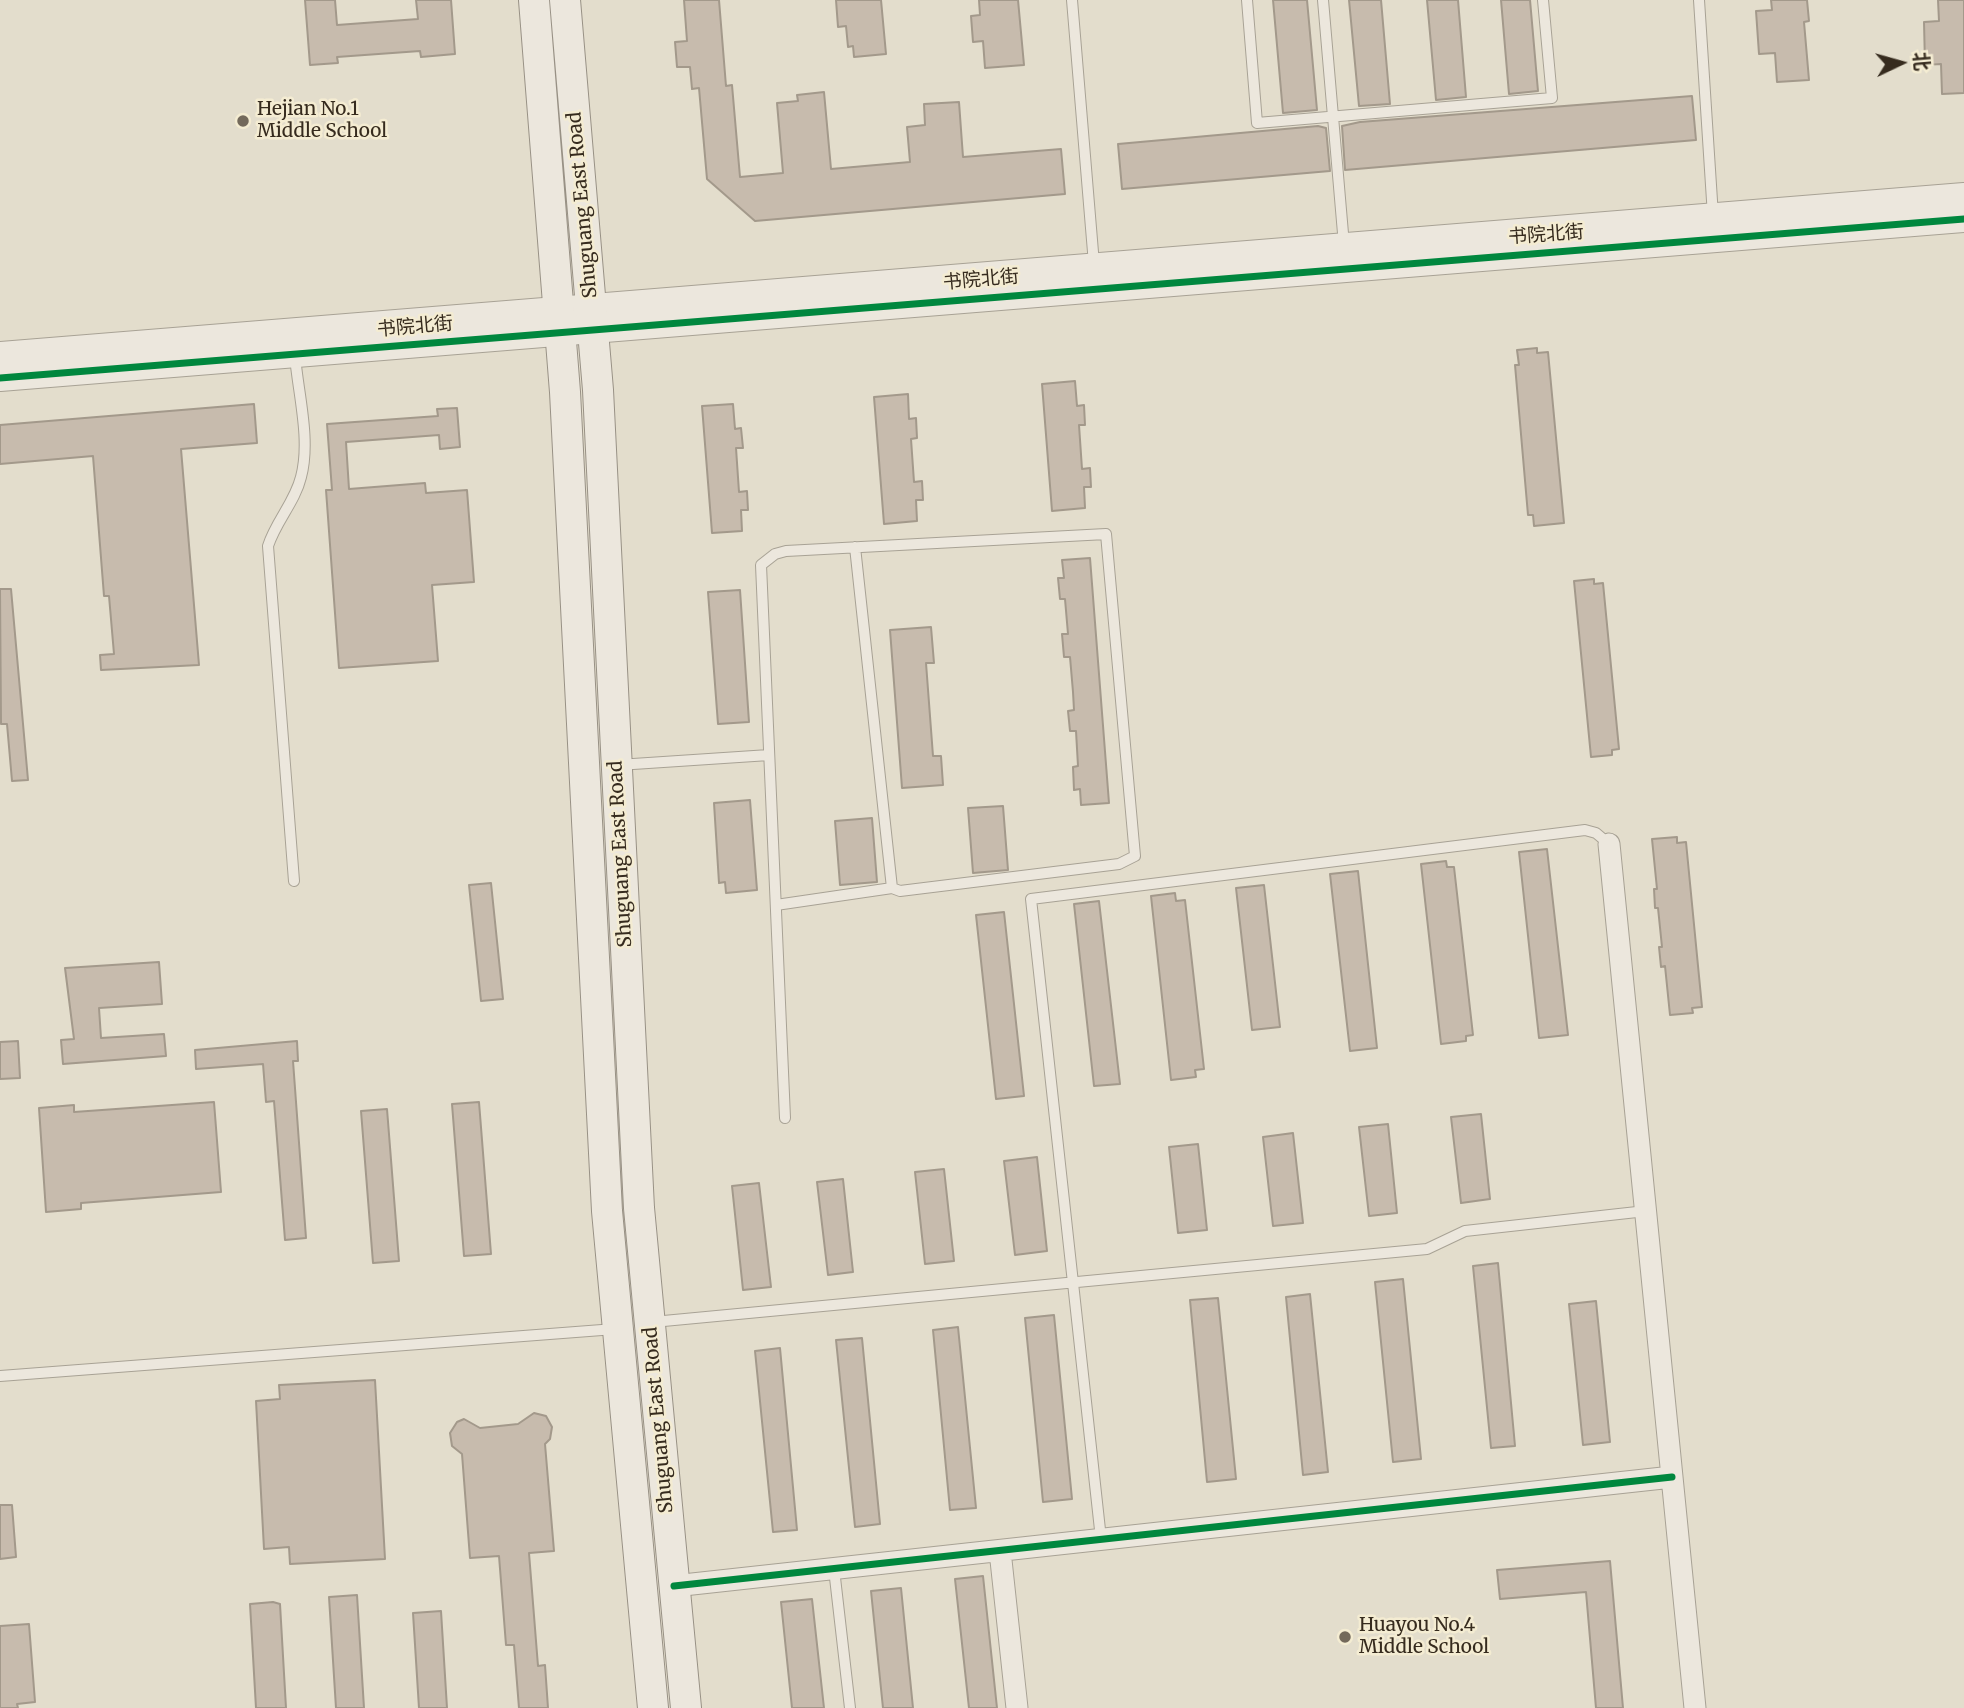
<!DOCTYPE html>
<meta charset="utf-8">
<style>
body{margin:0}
#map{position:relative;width:1964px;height:1708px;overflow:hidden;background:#e3ddcc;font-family:Merriweather,"Noto Sans SC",serif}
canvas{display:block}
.north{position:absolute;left:1866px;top:28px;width:70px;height:70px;-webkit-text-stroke:5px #f4ecd2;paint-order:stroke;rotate:85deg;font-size:19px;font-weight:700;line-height:28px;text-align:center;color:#362b1e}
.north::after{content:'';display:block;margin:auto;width:24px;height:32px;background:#362b1e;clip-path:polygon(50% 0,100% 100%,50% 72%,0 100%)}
</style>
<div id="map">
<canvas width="1964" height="1708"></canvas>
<div class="north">北</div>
</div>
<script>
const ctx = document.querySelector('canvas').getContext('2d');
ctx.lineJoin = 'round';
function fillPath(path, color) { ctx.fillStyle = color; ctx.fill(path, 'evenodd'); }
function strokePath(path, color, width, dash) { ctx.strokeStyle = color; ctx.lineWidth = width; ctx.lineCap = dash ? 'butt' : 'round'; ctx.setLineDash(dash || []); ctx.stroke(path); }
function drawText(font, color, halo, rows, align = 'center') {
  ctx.font = font + ' Merriweather,"Noto Sans SC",serif'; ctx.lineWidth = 5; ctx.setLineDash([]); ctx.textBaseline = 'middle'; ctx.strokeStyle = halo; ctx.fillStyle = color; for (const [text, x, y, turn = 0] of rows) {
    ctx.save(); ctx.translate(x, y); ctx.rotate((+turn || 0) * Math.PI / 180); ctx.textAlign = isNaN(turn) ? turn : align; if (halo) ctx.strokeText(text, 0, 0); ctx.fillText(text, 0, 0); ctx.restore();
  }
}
const building = new Path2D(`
 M305,0H335L337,25L418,19L416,0H451L455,54L421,57L420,51L337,57L338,63L310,65Z
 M684,0H719L726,86L732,85L740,177L783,173L777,103L798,101L797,95L824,92L831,169L910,162L907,127L925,125L924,104L959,102L963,157L1061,149L1065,194L755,221L707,179L699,88L692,89L690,67H677L675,42L687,41Z
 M836,0H881L886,54L854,57L853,46L848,47L846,26L838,27Z
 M979,0H1018L1024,65L985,68L983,41L973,42L971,16L980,15Z
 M1273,0H1307L1317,110L1283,113Z
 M1349,0H1381L1390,104L1359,106Z
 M1427,0H1458L1466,97L1436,100Z
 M1501,0H1530L1538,91L1509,94Z
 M1771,0H1807L1809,21L1804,22L1809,80L1777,82L1775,53L1759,54L1756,11L1772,10Z
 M1938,0H1964V93L1942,94L1941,64L1925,65L1924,22L1939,21Z
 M1692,96L1696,140L1345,170L1342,126L1360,122Z
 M1318,126L1326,128L1330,171L1122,189L1118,144Z
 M1537,348V353L1548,352L1564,523L1534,526L1533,515H1528L1515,365H1519L1517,350Z
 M1075,381L1077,406L1084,405L1085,425H1079L1082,469L1090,468L1091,487H1084L1085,508L1052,511L1042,384Z
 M908,394L909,419L916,418L917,438L911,439L914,482L922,481L923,500H916L917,521L884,524L874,397Z
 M254,404L257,443L181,449L199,665L101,670L100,655L114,654L109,596H104L93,456L0,464V425Z
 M733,404L735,429L741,428L743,448H736L739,492L747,491L748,510H741L742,531L712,533L702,406Z
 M457,408L460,447L440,449L439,435L346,442L349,489L425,483L426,493L467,490L474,582L432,585L438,661L339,668L326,490H332L327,424L438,416L437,409Z
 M1090,558L1109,803L1081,805L1080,789L1074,790L1073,767L1078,766L1076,731H1070L1068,711L1074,710L1073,692L1070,657H1064L1062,634H1068L1065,599H1060L1058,578H1064L1062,560Z
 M1594,579V584L1603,583L1619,749L1612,750V755L1591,757L1574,581Z
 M0,589H11L28,780L12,781L7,724H1Z
 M740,590L749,722L718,724L708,592Z
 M931,627L934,663H926L933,756H941L943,785L902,788L890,630Z
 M750,800L757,890L726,893L725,882L719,883L714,803Z
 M1003,806L1008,870L973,873L968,808Z
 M872,818L877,882L840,885L835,821Z
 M1677,837V843L1686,842L1702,1007L1692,1008L1693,1013L1670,1015L1665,966L1661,967L1659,947H1662L1658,908H1655L1654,889H1657L1652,839Z
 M1547,849L1568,1035L1539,1038L1519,852Z
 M1446,861L1447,867H1454L1473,1035L1466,1036V1041L1441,1044L1421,864Z
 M1358,871L1377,1048L1350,1051L1330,874Z
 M491,883L503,999L481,1001L469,885Z
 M1264,885L1280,1027L1252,1030L1236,888Z
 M1175,893L1176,901L1185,900L1204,1069L1195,1070L1196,1077L1171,1080L1151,896Z
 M1099,901L1120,1084L1094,1086L1074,904Z
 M1004,912L1024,1096L996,1099L976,915Z
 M159,962L162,1004L99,1008L101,1038L164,1034L166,1056L63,1064L61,1040L74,1039L65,968Z
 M18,1041L20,1078L0,1079V1042Z
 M297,1041L298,1061H293L306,1238L285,1240L274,1101L266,1102L263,1064L196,1069L195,1050Z
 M214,1102L221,1192L81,1203V1209L46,1212L39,1108L74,1105V1112Z
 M479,1102L491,1254L464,1256L452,1104Z
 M387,1109L399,1261L373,1263L361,1111Z
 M1481,1114L1490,1199L1461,1203L1451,1117Z
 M1388,1124L1397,1213L1369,1216L1359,1127Z
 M1293,1133L1303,1223L1273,1226L1263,1137Z
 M1198,1144L1207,1230L1178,1233L1169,1147Z
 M1037,1157L1047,1251L1015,1255L1004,1161Z
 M944,1169L954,1261L925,1264L915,1172Z
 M843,1179L853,1272L828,1275L817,1182Z
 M759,1183L771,1287L743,1290L732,1186Z
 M1498,1263L1515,1446L1491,1448L1473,1266Z
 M1403,1279L1421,1459L1393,1462L1375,1282Z
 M1310,1294L1328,1472L1303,1475L1286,1297Z
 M1218,1298L1236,1479L1207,1482L1190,1300Z
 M1596,1301L1610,1442L1583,1445L1569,1304Z
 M1054,1315L1072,1499L1043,1502L1025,1318Z
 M958,1327L976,1508L950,1510L933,1330Z
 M862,1338L880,1524L855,1527L836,1340Z
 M780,1348L797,1530L773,1532L755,1351Z
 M375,1380L385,1559L290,1564L289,1547L264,1549L256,1401L280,1399L279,1385Z
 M534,1413L546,1416L552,1427L550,1439L545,1444L554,1551L529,1553L538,1666L545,1665L548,1708H519L514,1645H506L499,1556L470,1558L462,1454L452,1446L450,1433L457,1422L464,1419L480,1428L518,1424Z
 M0,1505H12L16,1557L0,1559Z
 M1610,1561L1623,1708H1596L1586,1592L1500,1599L1497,1570Z
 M983,1576L997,1708H969L955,1579Z
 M901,1588L913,1708H883L871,1591Z
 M357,1595L364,1708H336L329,1597Z
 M812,1599L824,1708H792L781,1602Z
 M273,1602L280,1604L286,1708H256L250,1604Z
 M441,1611L447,1708H419L413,1613Z
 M29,1624L35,1702L17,1704L18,1708H0V1626Z`);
const service = new Path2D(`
 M1072,0L1094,264
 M1247,0L1257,123L1552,98L1543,0
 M1323,0L1344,245
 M1699,0L1713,216
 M618,765L769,755
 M294,881L268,546C276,521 295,502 301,477C311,440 298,393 295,356
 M776,905L892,888
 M785,1118L761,565L775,554L786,551L1106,534L1135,856L1119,864L900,891L892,888L855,547
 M653,1322L1427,1249L1465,1231L1646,1211
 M0,1376L615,1329
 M1101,1539L1031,899L1585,830L1596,833L1609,844
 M834,1569L850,1708`);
const minor = new Path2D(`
 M1609,844L1695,1708
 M1000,1551L1017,1708
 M674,1586L1672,1477`);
const tertiary = new Path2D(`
 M0,355L1964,196
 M0,378L1964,219`);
const secondary = new Path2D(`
 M534,0L565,392L607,1211L653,1708
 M565,0L598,390L639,1208L686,1708`);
const cycleway = new Path2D(`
 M0,378L1964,219
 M674,1586L1672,1477`);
const markers = [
 [243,121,7,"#73695b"],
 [1345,1637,7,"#73695b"]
];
const poiNames = [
 ["Hejian No.1",257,110],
 ["Middle School",257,132],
 ["Huayou No.4",1359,1626],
 ["Middle School",1359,1648]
];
const streetNames = [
 ["Shuguang East Road",583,205,-95],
 ["书院北街",1546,235,-4],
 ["书院北街",981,280,-5],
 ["书院北街",415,327,-5],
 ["Shuguang East Road",621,854,-93],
 ["Shuguang East Road",659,1420,-95]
];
fillPath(building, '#c7bbad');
strokePath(building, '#a3998b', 2);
strokePath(service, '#a8a295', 12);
strokePath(minor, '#a8a295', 23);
strokePath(tertiary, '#a8a295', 28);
strokePath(secondary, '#989185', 32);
strokePath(service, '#ece7dd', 10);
strokePath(minor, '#ece7dd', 21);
strokePath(tertiary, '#ece7dd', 26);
strokePath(secondary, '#ece7dd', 30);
strokePath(cycleway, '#00873e', 7);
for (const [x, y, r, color] of markers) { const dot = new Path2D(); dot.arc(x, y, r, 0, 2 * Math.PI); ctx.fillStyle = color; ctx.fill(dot); strokePath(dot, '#f4ecd2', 2.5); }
drawText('19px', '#362b1e', '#f4ecd2', poiNames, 'left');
drawText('19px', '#362b1e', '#f4ecd2', streetNames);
</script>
